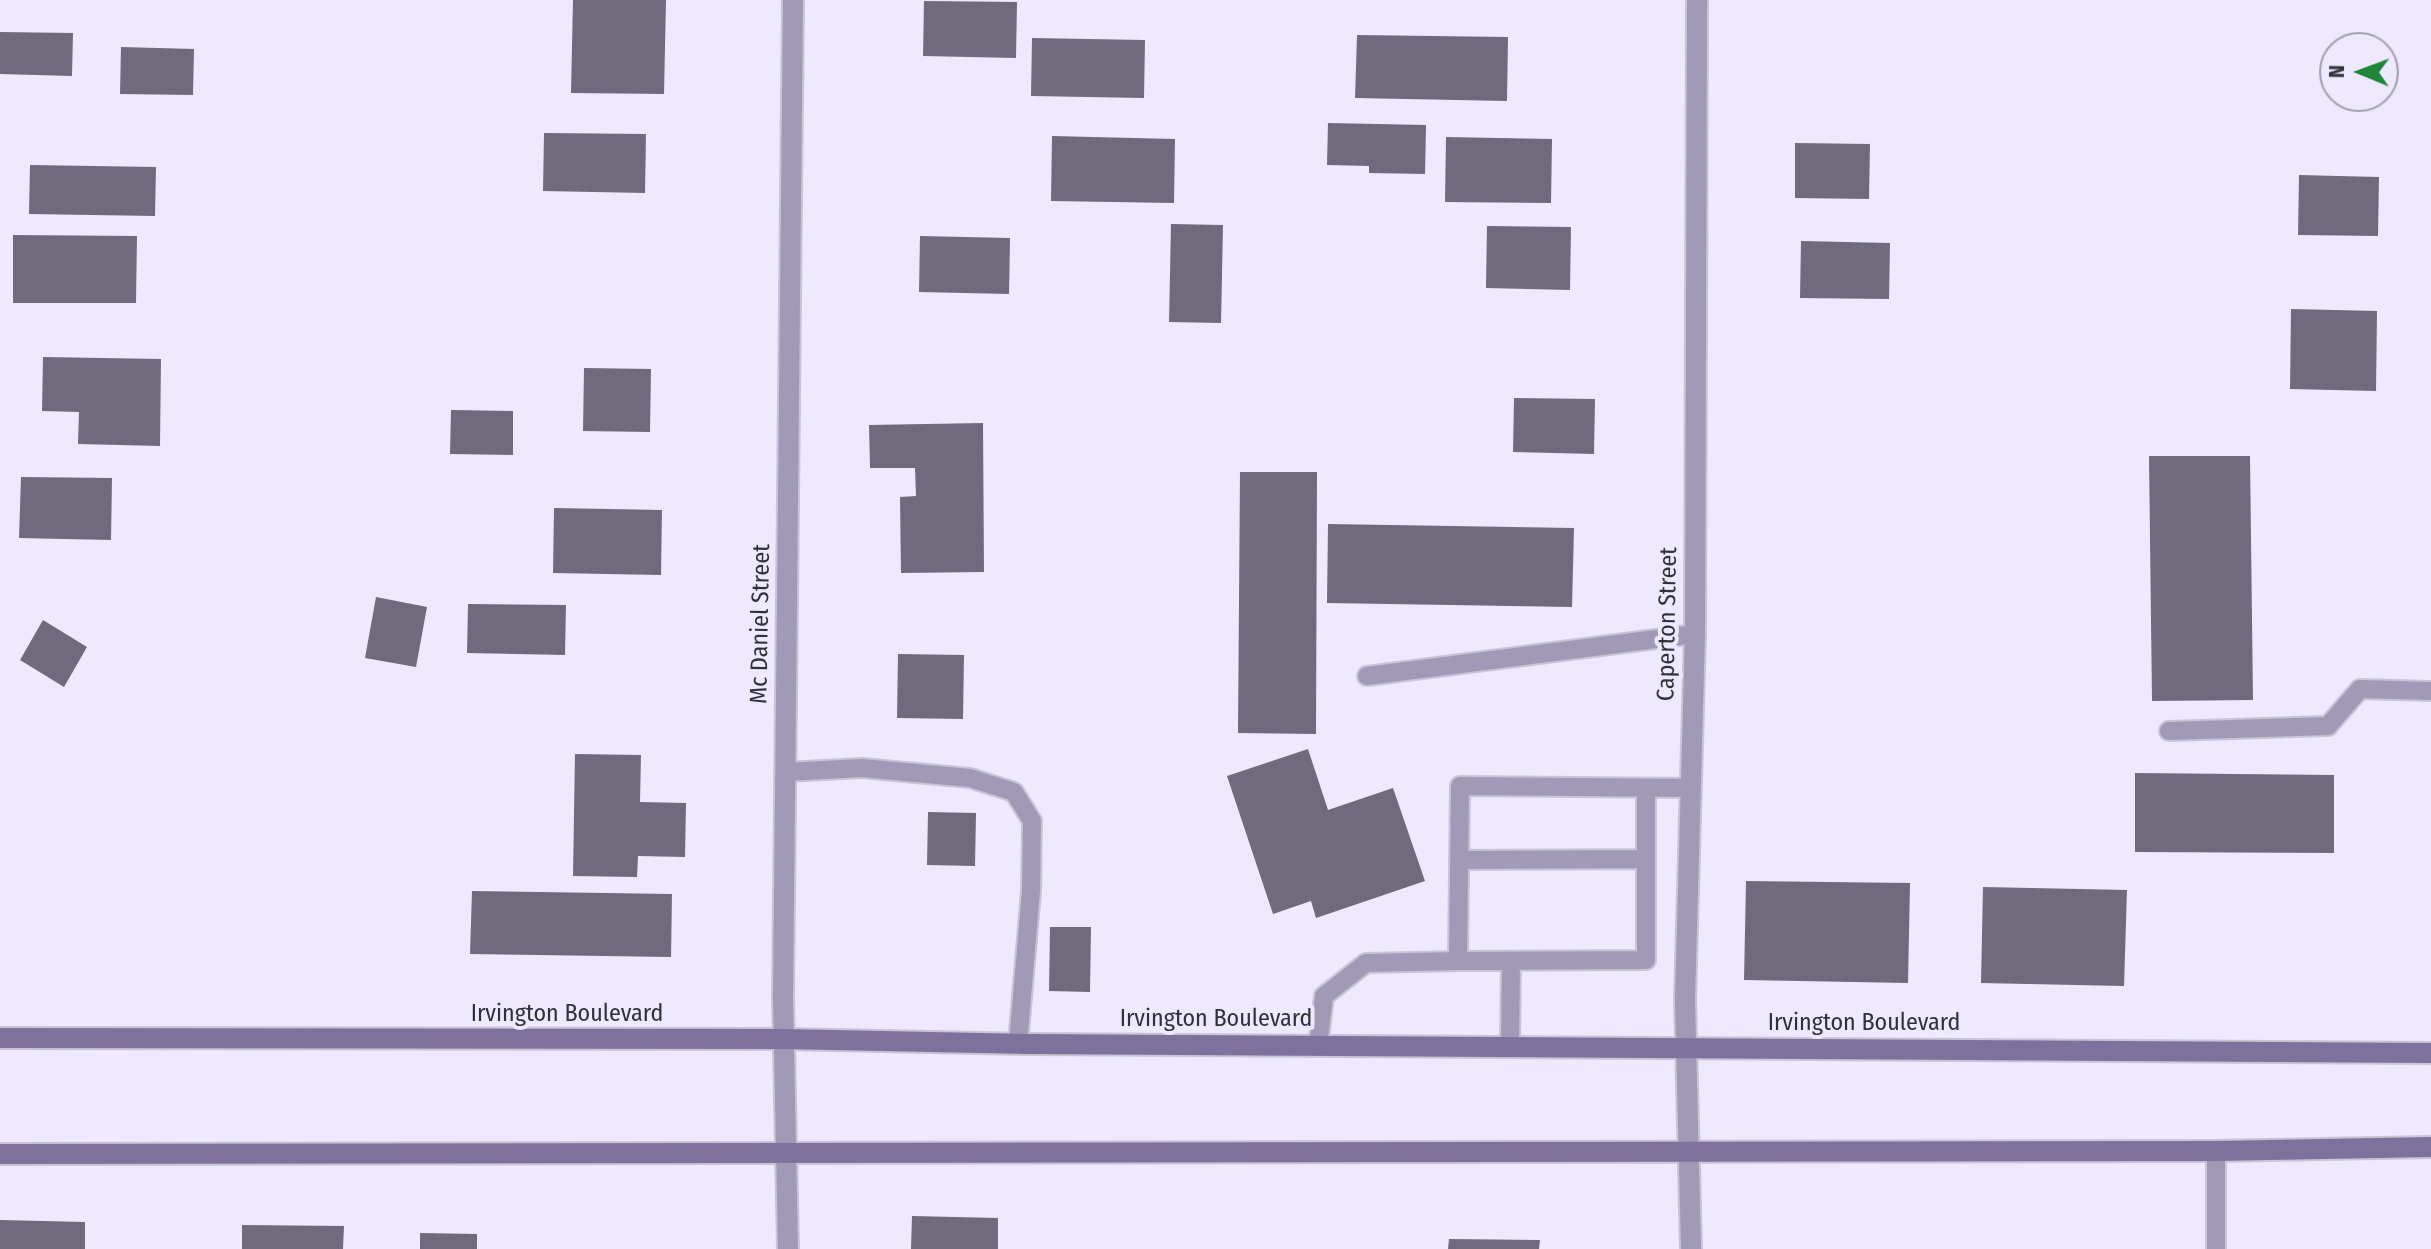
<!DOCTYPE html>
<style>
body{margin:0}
#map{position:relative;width:2431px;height:1249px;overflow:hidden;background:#eee9fe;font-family:"Fira Sans Condensed",sans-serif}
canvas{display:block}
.north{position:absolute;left:2319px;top:32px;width:80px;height:80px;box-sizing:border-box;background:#eee9fe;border:2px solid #a39faf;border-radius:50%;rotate:271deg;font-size:22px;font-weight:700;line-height:32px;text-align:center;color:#323038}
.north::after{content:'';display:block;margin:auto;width:28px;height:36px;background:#1e853a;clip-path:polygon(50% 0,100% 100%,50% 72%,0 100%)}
</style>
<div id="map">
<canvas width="2431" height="1249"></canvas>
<div class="north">N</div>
</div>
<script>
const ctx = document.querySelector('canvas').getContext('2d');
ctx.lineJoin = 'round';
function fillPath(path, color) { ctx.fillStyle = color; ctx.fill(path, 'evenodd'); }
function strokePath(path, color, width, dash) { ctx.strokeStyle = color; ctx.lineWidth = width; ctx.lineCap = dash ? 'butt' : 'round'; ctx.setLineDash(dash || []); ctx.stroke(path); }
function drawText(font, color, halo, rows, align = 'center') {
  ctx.font = font + ' "Fira Sans Condensed",sans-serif'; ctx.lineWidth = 8; ctx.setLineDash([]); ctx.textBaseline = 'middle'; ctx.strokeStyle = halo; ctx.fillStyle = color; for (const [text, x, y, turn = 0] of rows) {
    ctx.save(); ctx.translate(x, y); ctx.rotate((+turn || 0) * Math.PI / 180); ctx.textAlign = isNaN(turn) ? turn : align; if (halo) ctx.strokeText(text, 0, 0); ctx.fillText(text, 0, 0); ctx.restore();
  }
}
const building = new Path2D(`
 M573,0H666L664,94L571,93Z
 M924,1L1017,2L1016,58L923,56Z
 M0,32L73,33L72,76L0,74Z
 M1357,35L1508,37L1507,101L1355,98Z
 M1032,38L1145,40L1144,98L1031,96Z
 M121,47L194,49L193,95L120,94Z
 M1328,123L1426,125L1425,174L1369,173V166L1327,165Z
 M544,133L646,134L645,193L543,191Z
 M1052,136L1175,139L1174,203L1051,201Z
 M1446,137L1552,139L1551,203L1445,202Z
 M1795,143L1870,144L1869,199L1795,198Z
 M30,165L156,167L155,216L29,214Z
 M2299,175L2379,177L2378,236L2298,235Z
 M1171,224L1223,225L1221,323L1169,322Z
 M1487,226L1571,227L1570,290L1486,288Z
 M13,235L137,236L136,303H13Z
 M920,236L1010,238L1009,294L919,292Z
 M1801,241L1890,243L1889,299L1800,298Z
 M2291,309L2377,311L2376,391L2290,389Z
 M43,357L161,359L160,446L78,444L79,412L42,411Z
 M584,368L651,369L650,432L583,431Z
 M1514,398L1595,399L1594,454L1513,452Z
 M451,410L513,411V455L450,454Z
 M983,423L984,572L901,573L900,497L916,496L915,468H870L869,425Z
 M2149,456H2250L2253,700L2152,701Z
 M1240,472H1317L1316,734L1238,733Z
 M21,477L112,478L111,540L19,538Z
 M554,508L662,510L661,575L553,573Z
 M1328,524L1574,528L1572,607L1327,603Z
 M376,597L427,607L416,667L365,658Z
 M468,604L566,605L565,655L467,653Z
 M43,620L87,647L64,687L20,660Z
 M898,654L964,655L963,719L897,718Z
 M1308,749L1328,810L1393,788L1425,881L1316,918L1311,901L1273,914L1227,776Z
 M575,754L641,755L640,802L686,803L685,857L638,856L637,877L573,876Z
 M2135,773L2334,775V853L2135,852Z
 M928,812L976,813L975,866L927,865Z
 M1746,881L1910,883L1908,983L1744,980Z
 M1983,887L2127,890L2124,986L1981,983Z
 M472,891L672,894L671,957L470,954Z
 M1050,927H1091L1090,992L1049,991Z
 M912,1216L998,1218V1249H911Z
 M0,1220L85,1222V1249H0Z
 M242,1225L344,1226L343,1249H242Z
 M420,1233L477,1234V1249H420Z
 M1449,1239L1540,1240L1539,1249H1448Z`);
const lane = new Path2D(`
 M1367,676L1695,634
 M2169,731L2328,726L2360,689L2431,691
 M785,772L862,768L970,778L1014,792L1032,821L1031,891L1018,1044
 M1459,860L1646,859
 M1458,961L1646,960V788
 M1318,1046L1324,996L1366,963L1458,961L1460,786L1691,788
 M1510,1047L1511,961
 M2216,1151V1249`);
const street = new Path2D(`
 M788,1249L783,997L793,0
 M1691,1249L1685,999L1695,634L1697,0`);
const secondary = new Path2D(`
 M0,1038L784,1039L1029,1044L2431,1053
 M0,1154L2216,1151L2431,1147`);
const streetNames = [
 ["Mc Daniel Street",761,624,-89],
 ["Caperton Street",1668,624,-89],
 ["Irvington Boulevard",567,1014],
 ["Irvington Boulevard",1216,1019],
 ["Irvington Boulevard",1864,1023]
];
fillPath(building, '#6f6a7c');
strokePath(lane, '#c8c4d6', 22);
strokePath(street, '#c8c4d6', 24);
strokePath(secondary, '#c8c4d6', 24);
strokePath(lane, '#a19ab7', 18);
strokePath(street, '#a19ab7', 20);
strokePath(secondary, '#7e719b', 20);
drawText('24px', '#323038', '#eee9fe', streetNames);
</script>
